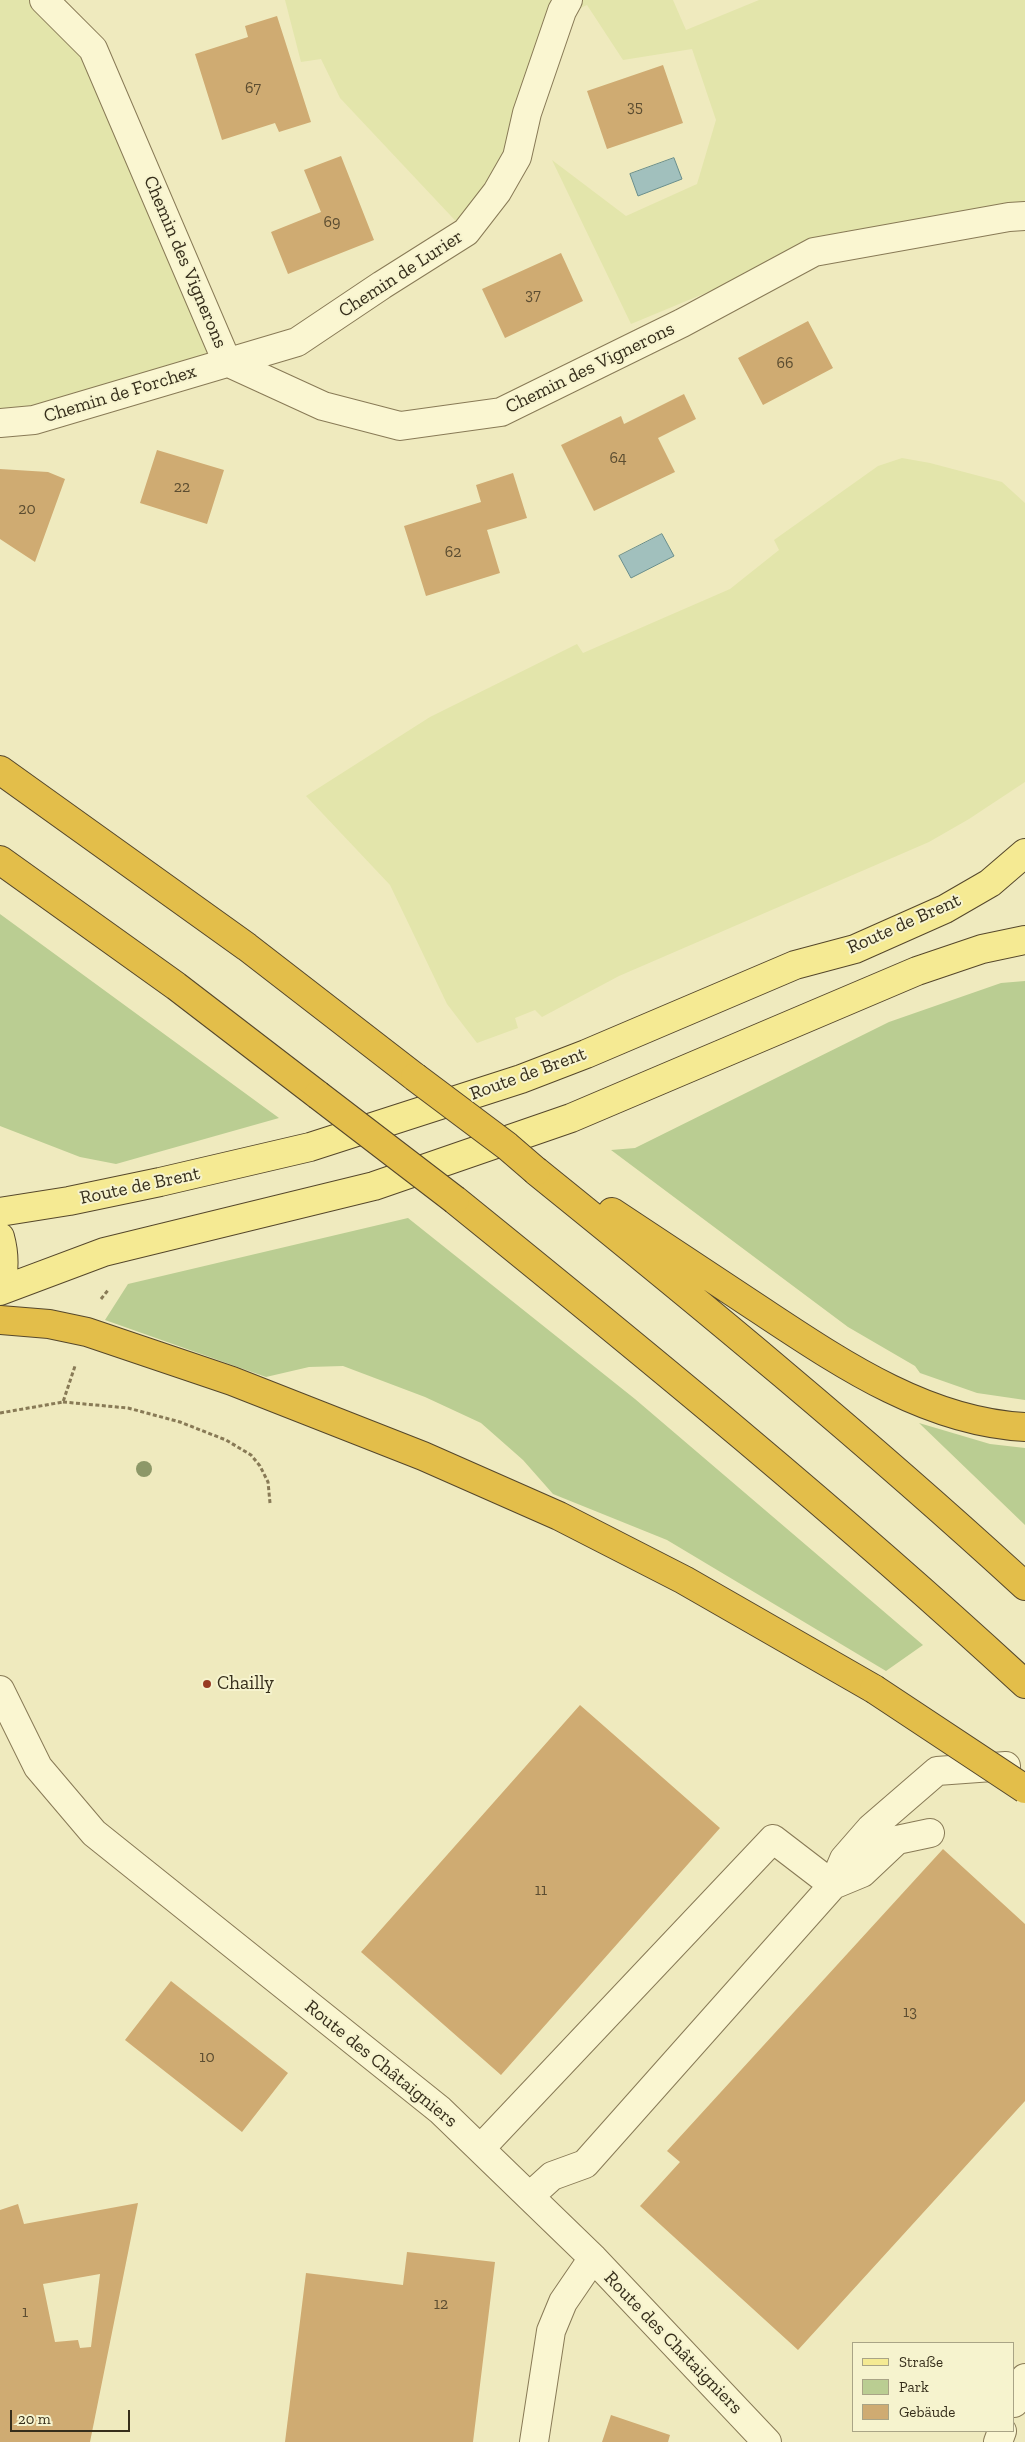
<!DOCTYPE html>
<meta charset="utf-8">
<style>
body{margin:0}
#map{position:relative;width:1025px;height:2442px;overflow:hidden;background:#efeabe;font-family:"Zilla Slab",serif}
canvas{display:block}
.legend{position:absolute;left:852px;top:2342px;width:162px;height:90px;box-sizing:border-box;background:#f6f3ce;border:1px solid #a9a486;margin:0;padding:6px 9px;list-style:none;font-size:15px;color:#362e1b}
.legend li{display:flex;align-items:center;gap:10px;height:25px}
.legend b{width:25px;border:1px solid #a9a486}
.scale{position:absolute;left:10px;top:2410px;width:120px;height:22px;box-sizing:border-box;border:2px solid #362e1b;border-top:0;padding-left:6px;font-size:15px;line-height:18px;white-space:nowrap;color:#362e1b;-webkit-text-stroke:4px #f6f3ce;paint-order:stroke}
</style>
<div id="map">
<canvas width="1025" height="2442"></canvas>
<ul class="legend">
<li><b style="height:6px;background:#f5ea93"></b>Straße</li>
<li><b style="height:14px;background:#bacd92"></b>Park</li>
<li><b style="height:14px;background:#cfab72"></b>Gebäude</li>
</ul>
<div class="scale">20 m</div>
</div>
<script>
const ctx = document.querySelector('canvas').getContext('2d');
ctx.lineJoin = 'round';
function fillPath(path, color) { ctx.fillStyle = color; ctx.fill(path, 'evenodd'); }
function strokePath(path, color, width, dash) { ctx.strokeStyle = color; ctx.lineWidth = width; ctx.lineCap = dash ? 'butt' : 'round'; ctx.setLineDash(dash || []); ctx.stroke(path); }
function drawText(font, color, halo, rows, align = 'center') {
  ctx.font = font + ' "Zilla Slab",serif'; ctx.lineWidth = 4; ctx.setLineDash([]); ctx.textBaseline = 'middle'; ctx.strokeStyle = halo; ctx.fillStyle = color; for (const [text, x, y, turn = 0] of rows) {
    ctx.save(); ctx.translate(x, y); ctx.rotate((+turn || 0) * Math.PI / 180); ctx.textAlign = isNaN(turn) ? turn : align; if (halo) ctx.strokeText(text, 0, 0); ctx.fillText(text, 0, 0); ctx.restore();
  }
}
const farmland = new Path2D(`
 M0,0H31L84,54L221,373L0,432Z
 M285,0H673L686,30L759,0H1025V225L833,240L631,324L552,160L626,216L697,184L716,120L692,49L623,60L587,5L574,11L466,232L340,98L321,59L301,62Z
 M902,458L930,463L1002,482L1025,503V782L969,819L929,842L619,976L542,1017L535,1010L515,1018L518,1028L477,1043L447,1004L390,885L306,796L430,717L577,644L583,653L730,589L779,550L774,540L878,466Z`);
const green = new Path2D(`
 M0,914L279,1118L116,1164L80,1157L0,1126Z
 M1025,981V1400L977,1393L920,1373L915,1366L848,1327L611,1150L635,1148L889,1022L1001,983Z
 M408,1218L635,1399L923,1645L886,1671L667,1540L553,1494L523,1460L481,1423L425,1397L343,1366L309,1367L266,1377L105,1320L128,1284Z
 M919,1423L990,1444L1025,1448V1525Z`);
const water = new Path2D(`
 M674,158L682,179L638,196L630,174Z
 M662,534L674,556L631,578L619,556Z`);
const building = new Path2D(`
 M277,16L311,122L279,132L275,123L222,140L195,54L248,37L245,26Z
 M663,65L683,123L607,149L587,91Z
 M341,156L374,240L288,274L271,232L321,212L304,170Z
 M561,253L583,301L505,338L482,289Z
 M808,321L833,368L763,405L738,358Z
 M684,394L696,419L658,438L675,472L594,511L561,445L621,416L624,424Z
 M157,450L224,470L207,524L140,503Z
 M0,469L48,472L65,479L35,562L0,539Z
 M513,473L527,518L487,530L500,573L426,596L404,526L481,502L476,485Z
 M580,1705L720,1828L501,2075L361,1952Z
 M943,1849L1025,1924V2101L798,2350L640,2206L680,2162L667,2151Z
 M171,1981L288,2073L242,2132L125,2040Z
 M138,2203L90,2442H0V2210L18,2204L24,2224ZM100,2274L91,2347L80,2348L78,2340L55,2342L43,2284Z
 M407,2252L495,2262L473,2442H285L306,2273L403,2285Z
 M611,2415L670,2435L668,2442H602Z`);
const path = new Path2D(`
 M101,1299L109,1289
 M63,1402L128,1408L180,1422L226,1440L251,1455L260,1466L268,1482L270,1503
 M0,1413L63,1402L75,1366`);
const minor = new Path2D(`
 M44,0L93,49L227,362L323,406L400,426L501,412L682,323L814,252L1009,217L1025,216
 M0,423L34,420L297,342L382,285L466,232L497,192L517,157L527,113L562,11L568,0
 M0,1690L38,1767L94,1833L440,2110L593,2258L767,2442
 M833,1885L862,1873L897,1840L930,1833
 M481,2148L773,1839L833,1885
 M530,2196L552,2176L585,2164L833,1885L844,1859L871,1828L937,1771L1006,1766
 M1014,2403L1025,2378
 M534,2442L551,2331L563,2302L593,2258
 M998,2442L1002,2431`);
const major = new Path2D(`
 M0,1212L69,1201L160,1182L310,1147L521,1079L586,1054L795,965L855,949L945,909L990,883L1025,853
 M0,1237C5,1255 5,1270 0,1288
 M0,1291L104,1252L374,1186L571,1118L917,971L982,949L1025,940`);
const highway = new Path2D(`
 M0,770L247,947L415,1077
 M0,860L176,986L318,1095
 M536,1171C702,1305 867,1441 1025,1586
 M455,1200C649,1357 842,1515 1025,1684
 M612,1212C659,1243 707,1275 754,1306C836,1360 924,1422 1025,1427
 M0,1320L49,1324L87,1332L232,1381L423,1456L559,1516L684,1580L874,1689`);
const highwayBridge = new Path2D(`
 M415,1077L507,1146L536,1171
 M318,1095L455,1200
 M874,1689L1025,1789`);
const trees = [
 [144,1469]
];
const markers = [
 [207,1684,5,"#983b24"]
];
const numberNames = [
 ["67",253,88],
 ["35",635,107],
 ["69",332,222],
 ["37",533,295],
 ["66",785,363],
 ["64",618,458],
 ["22",182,487],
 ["20",27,509],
 ["62",453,552],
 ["11",541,1890],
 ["13",910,2012],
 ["10",207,2057],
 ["12",441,2304],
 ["1",25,2312]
];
const streetNames = [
 ["Chemin des Vignerons",185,262,67],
 ["Chemin de Lurier",401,274,-33],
 ["Chemin des Vignerons",590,368,-26],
 ["Chemin de Forchex",120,394,-17],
 ["Route de Brent",904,924,-24],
 ["Route de Brent",528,1074,-20],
 ["Route de Brent",140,1186,-12],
 ["Route des Châtaigniers",381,2064,39],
 ["Route des Châtaigniers",673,2343,46]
];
const poiNames = [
 ["Chailly",217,1684]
];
fillPath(farmland, '#e3e5ab');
fillPath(green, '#bacd92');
fillPath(water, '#a1c0bd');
strokePath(water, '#698e8c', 1);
fillPath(building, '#cfab72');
strokePath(minor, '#887a56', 30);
strokePath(major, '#55472b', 30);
strokePath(highway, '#55472b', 30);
strokePath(path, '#887a56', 3, [4, 2.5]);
strokePath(minor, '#faf6d1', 28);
strokePath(major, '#f5ea93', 28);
strokePath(highway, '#e3be4a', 28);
strokePath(highwayBridge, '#55472b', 30, []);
strokePath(highwayBridge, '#e3be4a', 28);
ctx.fillStyle = '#8d9868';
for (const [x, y] of trees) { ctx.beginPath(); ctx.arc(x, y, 8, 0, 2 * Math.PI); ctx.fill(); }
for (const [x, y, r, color] of markers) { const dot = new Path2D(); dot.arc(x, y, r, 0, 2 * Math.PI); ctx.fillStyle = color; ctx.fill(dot); strokePath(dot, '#f6f3ce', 2); }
drawText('16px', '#5c4d31', null, numberNames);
drawText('19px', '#362e1b', '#f6f3ce', streetNames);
drawText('19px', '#362e1b', '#f6f3ce', poiNames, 'left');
</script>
